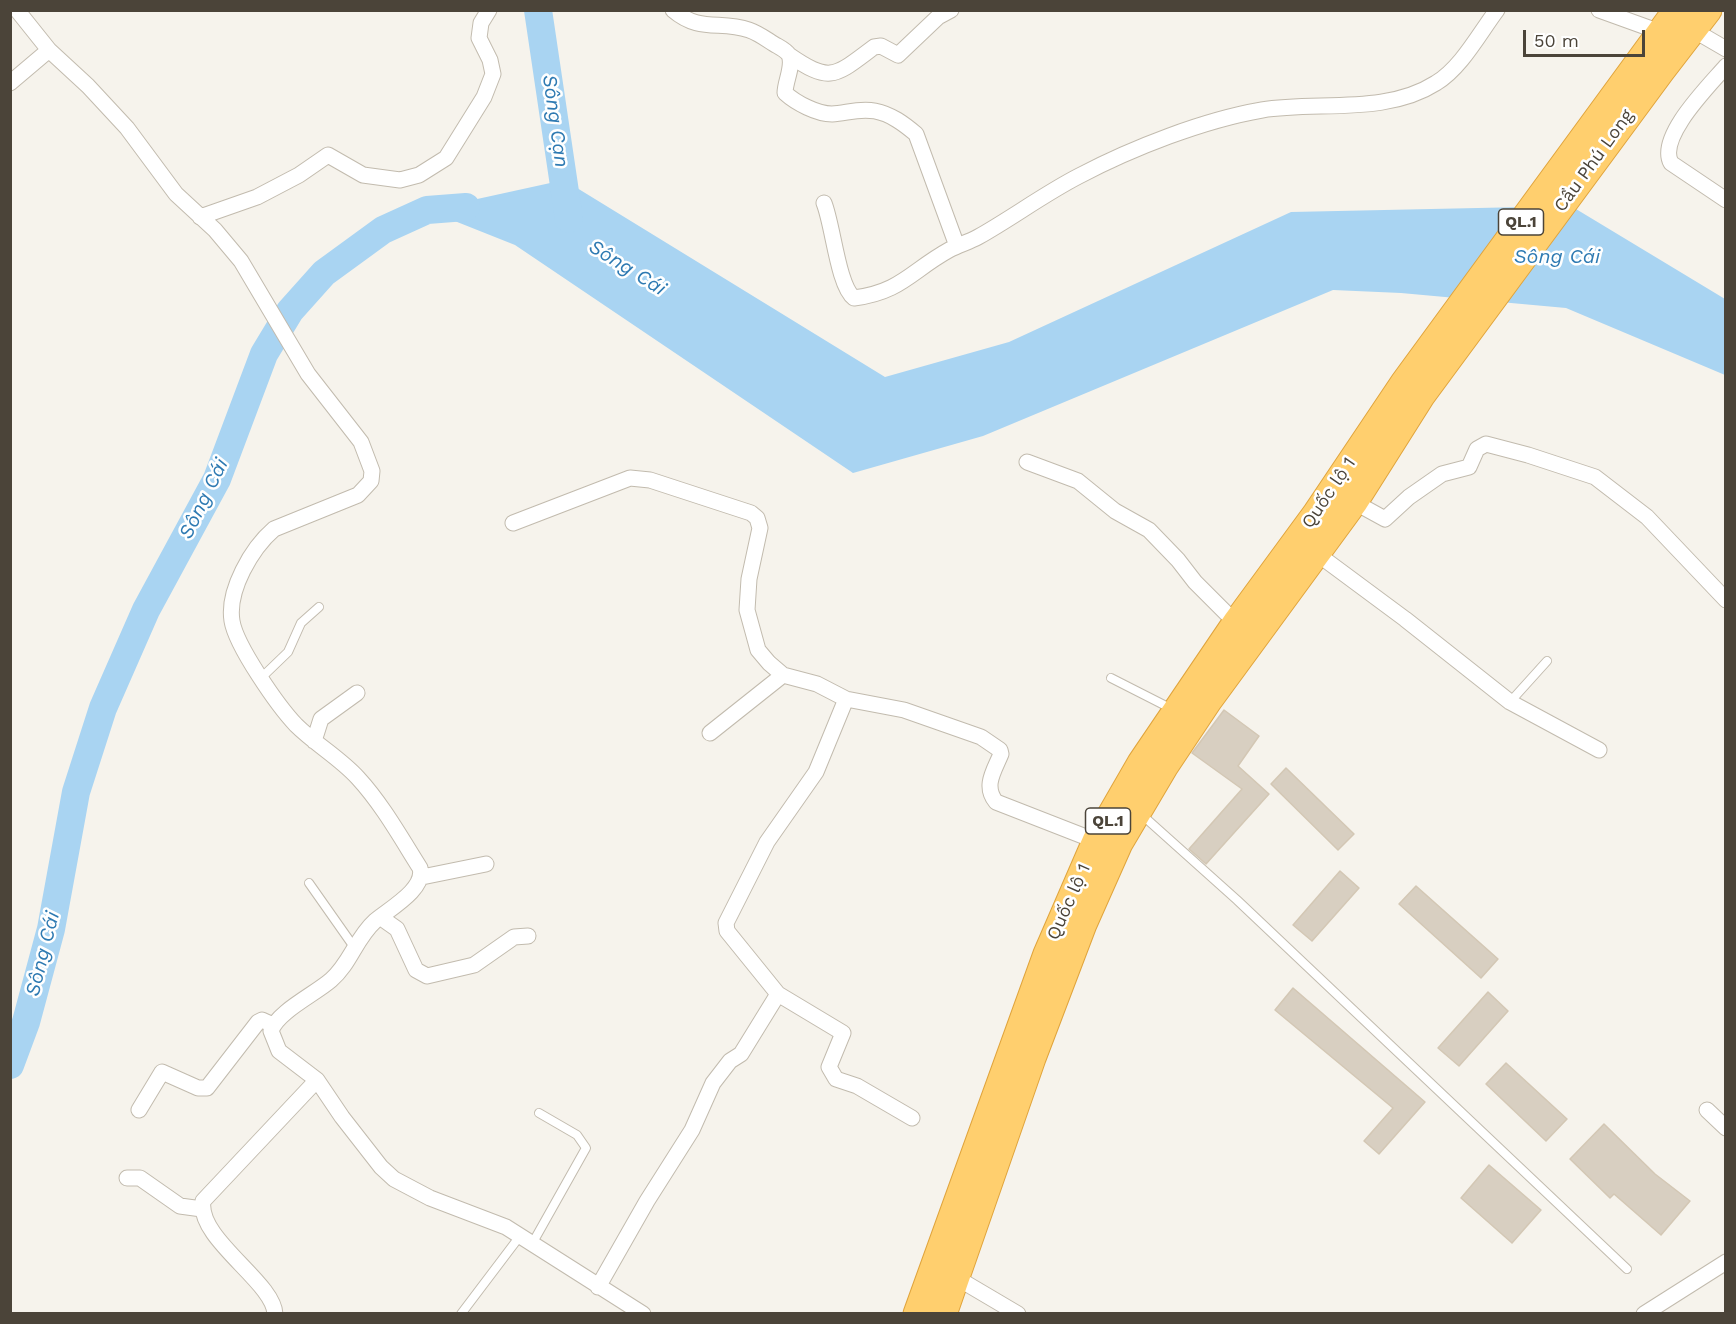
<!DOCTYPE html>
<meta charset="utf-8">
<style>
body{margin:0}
#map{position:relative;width:1736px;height:1324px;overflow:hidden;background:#f6f3ec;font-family:"Work Sans",sans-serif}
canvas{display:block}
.frame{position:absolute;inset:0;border:12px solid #4b4439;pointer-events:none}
.scale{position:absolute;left:1523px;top:30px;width:122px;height:27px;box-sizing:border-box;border:3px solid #4b4439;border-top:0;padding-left:8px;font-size:18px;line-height:21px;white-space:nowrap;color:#4b4439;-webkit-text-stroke:4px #fff;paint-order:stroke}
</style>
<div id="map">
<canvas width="1736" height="1324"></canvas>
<div class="frame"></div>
<div class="scale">50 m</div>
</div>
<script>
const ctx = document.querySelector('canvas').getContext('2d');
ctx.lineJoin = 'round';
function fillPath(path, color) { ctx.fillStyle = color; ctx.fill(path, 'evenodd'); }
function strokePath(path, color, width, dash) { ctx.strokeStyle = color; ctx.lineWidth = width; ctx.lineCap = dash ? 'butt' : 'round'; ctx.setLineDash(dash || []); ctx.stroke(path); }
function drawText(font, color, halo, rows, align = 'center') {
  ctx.font = font + ' "Work Sans",sans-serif'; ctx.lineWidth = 5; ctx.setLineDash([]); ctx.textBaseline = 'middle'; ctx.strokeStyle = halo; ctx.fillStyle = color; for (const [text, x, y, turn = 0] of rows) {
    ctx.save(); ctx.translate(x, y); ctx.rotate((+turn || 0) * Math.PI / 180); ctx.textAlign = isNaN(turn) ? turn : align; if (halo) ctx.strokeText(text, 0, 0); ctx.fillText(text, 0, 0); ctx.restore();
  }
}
const water = new Path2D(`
 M564,180L885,377L1009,342L1291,212L1571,206L1725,299V375L1566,308L1401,293L1333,290L983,436L853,473L515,245L427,210Z`);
const river = new Path2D(`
 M538,10L569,219
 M10,1065L26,1022L51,929L76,792L103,708L146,610L217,479L264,354L290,311L324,273L383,230L427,210L466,207`);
const building = new Path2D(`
 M1224,710L1259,736L1238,766L1269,794L1206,864L1189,849L1242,789L1192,753Z
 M1286,768L1354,834L1338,850L1271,784Z
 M1340,871L1359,888L1312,941L1293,925Z
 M1416,886L1498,959L1481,978L1399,904Z
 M1293,988L1425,1102L1379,1154L1364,1141L1393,1108L1275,1010Z
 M1488,992L1508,1011L1459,1066L1438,1048Z
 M1506,1063L1567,1119L1546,1141L1486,1084Z
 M1604,1124L1655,1174L1690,1201L1661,1235L1614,1194L1610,1198L1570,1159Z
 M1489,1165L1541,1210L1512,1243L1461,1198Z`);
const lane = new Path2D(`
 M261,678L288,652L301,623L319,607
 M1111,678L1172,709
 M1510,702L1547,661
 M1141,814L1237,900L1627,1269
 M309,883L354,947
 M532,1244L586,1148L577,1135L539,1113
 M461,1314L520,1236`);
const street = new Path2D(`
 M17,10L49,50L88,86L127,128L176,194L215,230L241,261L308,374L361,442L372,471L371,481L358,495L274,529C252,548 227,590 232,621C236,646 278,706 296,725C315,744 340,758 358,778C382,804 401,838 420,868C426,889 389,909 375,921C356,938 350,964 331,980C315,994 277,1012 271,1031L279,1051L317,1080L342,1117L381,1167L394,1179L430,1198L506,1227L643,1314
 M673,10C700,33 720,20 749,30C758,33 766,39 774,44C779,47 786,50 789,55C794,66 785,81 785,93C796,103 817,114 832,114C847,113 859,108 875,111C891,114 904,124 916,134L957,246
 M1599,10L1660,32
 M1695,31L1726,49
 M789,55C831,84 835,76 874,47L881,46L898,55L938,17L951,10
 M1726,66C1709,86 1657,137 1671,163L1726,200
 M10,83L49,50
 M824,203C833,225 838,286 854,298C901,292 911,271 949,250C958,245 969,242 978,237C1012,218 1044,194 1079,176C1132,148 1204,120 1262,110C1318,101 1386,115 1436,83C1461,68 1479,34 1497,10
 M200,217L257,197L299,175L328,155L363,175L400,180L419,175L446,158L484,97L493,74L490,60L479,38L481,23L489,10
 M1027,462L1078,481L1115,511L1149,530L1178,560L1195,582L1236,623
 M1354,502L1385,519L1409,497L1442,474L1469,467L1477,449L1486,444L1528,455L1595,477L1647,517L1726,600
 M513,523L630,478L650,480L751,513L757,518L760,528L749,579L747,610L758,650L769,663L783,675L817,684L846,699L904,710L981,737L1000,750L1001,754C994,771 983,786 996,802L1096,841
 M1316,553L1405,619L1510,702L1599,750
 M846,699L816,772L767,842L726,923L727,931L778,994L843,1033L829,1067L836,1079L857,1086L912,1118
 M710,733L783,675
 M314,741L321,719L357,693
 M422,877L486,864
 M380,917L397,929L416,970L427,976L474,965L514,937L528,936
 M139,1110L162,1072L198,1088H207L258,1022L262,1020L273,1025
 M1707,1110L1726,1128
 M127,1178H140L180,1206L202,1209
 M957,1278L1018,1314
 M598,1287L647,1201L692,1130L713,1083L730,1061L741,1054L778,994
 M275,1314C274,1282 197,1239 203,1201L317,1080
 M1644,1314L1726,1262`);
const highway = new Path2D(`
 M917,1314L1047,954L1096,841L1141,763L1236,623L1316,514L1404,383L1677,10
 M943,1314L1032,1058L1083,924L1119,843L1164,767L1208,701L1354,502L1421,396L1661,71L1708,10`);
const shields = [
 [1521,222,45],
 [1108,821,45]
];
const shieldNames = [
 ["QL.1",1521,222],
 ["QL.1",1108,821]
];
const streetNames = [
 ["Cầu Phú Long",1594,161,-54],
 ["Quốc lộ 1",1329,493,-56],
 ["Quốc lộ 1",1069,902,-66]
];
const waterNames = [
 ["Sông Cạn",555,121,82],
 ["Sông Cái",1557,257],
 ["Sông Cái",627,268,32],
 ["Sông Cái",204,499,-64],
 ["Sông Cái",43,954,-76]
];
fillPath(water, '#a9d4f2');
strokePath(river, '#a9d4f2', 28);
fillPath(building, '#d8cfc1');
strokePath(building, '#d3c7b4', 1.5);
strokePath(lane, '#c2bbae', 10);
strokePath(street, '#c2bbae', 17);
strokePath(highway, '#e0a43c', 29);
strokePath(lane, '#fff', 8);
strokePath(street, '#fff', 15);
strokePath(highway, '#ffcf6e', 27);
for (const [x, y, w] of shields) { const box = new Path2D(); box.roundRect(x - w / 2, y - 13, w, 26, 4.5); ctx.fillStyle = '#fff'; ctx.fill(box); strokePath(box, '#4b4439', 1.5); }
drawText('bold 16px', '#4b4439', null, shieldNames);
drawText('18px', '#4b4439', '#fff', streetNames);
drawText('italic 20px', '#2e7ab2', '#fff', waterNames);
</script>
